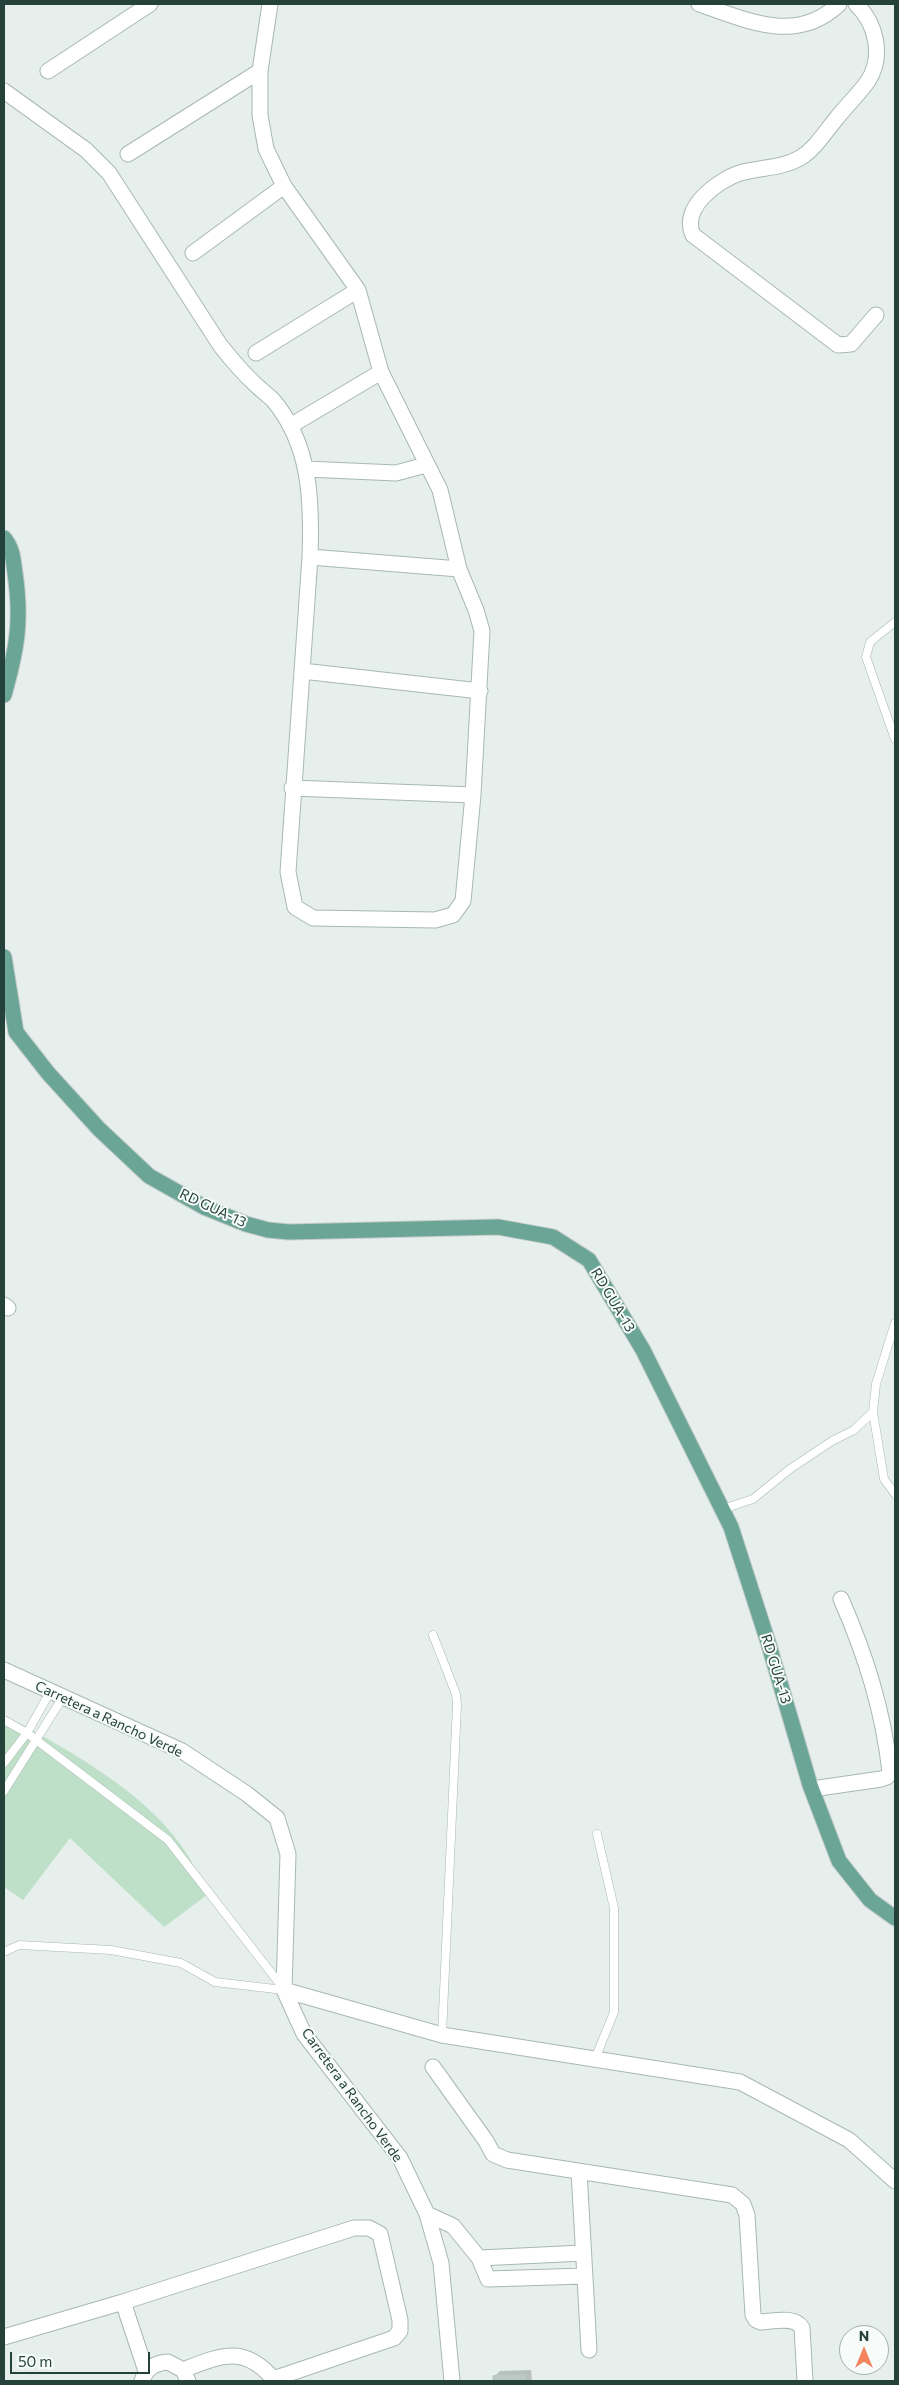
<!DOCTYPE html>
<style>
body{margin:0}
#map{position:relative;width:899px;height:2385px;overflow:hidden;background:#e6efeb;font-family:Commissioner,sans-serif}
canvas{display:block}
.frame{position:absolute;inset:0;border:5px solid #24423a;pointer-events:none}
.north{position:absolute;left:839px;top:2325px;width:50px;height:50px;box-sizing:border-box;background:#f7fbf9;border:1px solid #a3b1ad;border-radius:50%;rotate:0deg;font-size:14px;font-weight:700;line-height:20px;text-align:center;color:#24423a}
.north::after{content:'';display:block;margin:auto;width:18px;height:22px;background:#f4845f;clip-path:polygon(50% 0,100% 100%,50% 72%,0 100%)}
.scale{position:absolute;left:10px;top:2352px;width:140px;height:22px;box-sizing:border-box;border:2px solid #24423a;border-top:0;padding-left:6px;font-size:15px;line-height:18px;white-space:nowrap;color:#24423a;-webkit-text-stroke:4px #f7fbf9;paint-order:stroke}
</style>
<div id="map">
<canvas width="899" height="2385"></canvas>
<div class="frame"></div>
<div class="north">N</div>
<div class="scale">50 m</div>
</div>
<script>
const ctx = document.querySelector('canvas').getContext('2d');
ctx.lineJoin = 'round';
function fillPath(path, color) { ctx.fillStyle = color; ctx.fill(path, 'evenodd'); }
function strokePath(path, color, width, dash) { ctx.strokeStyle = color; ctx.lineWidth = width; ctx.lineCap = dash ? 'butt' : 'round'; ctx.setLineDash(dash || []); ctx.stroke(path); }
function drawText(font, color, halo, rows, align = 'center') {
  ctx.font = font + ' Commissioner,sans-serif'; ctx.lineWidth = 4; ctx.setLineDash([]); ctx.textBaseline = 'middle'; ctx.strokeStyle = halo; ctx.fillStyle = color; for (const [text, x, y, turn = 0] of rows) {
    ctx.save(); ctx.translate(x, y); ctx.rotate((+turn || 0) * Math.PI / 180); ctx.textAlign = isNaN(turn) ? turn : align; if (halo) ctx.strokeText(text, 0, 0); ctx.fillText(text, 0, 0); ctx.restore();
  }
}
const green = new Path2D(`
 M4,1715C67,1749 151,1794 189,1857C196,1869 201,1883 207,1895L164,1927L70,1838L23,1900L4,1887Z`);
const shadow = new Path2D(`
 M531,2370L532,2381H494V2377L500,2371Z`);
const building = new Path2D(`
 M526,2375V2381H493V2376Z`);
const service = new Path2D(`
 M895,622L870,642L866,657L895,739
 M873,1412L884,1479L895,1494
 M723,1509L753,1499L790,1469L832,1441L854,1430L873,1412L876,1384L895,1323
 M433,1635L456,1694L457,1705L442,2035
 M4,1720L27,1733L168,1840L283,1988
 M4,1763L27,1733L50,1692
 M4,1791L63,1697
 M4,1952L19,1945L111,1950L181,1963L215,1982L284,1990
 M595,2059L614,2012V1908L597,1834`);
const minor = new Path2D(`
 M699,4C747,20 796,45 839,4
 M856,4C876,23 884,56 868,81C859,94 846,106 836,119C825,132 815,149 800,158C781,169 760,167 740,173C718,180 680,208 693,235L838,345L851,344L876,315
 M48,71L150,4
 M4,91L86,150L109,173L220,345C231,359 243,373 256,385C261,390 268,395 273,400C311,445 312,502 310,557L288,872L295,907L313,918L435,920L453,915L463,901L473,795L482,631L476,610L459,569L440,490L381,372L358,290L284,186L266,149L260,115V71L270,4
 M128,154L260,71
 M193,253L284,186
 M256,353L358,290
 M290,426L381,372
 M306,469L396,473L426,465
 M310,557L459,569
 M302,671L480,691
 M292,788L473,795
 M4,1305L8,1308
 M4,1670L182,1751L247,1794L277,1818L288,1854L284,1990L304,2034L400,2158L427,2214L441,2263L452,2381
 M812,1789L881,1779L887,1777L890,1772C883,1710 866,1656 841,1599
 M284,1990L442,2035L740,2082L849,2140L895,2181
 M433,2067L486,2141L493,2154L507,2160L732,2195L743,2204L747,2215L753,2315L756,2320L761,2322C774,2321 795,2316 802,2328L805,2381
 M579,2171L589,2350
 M427,2214L453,2226L479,2258L488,2279L585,2276
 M479,2258L583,2253
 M123,2302L146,2371
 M4,2337L123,2302L354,2228H369L380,2234L400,2320V2331L394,2338L273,2379
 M183,2370C221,2355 245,2344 275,2381
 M142,2381C146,2368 155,2363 168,2362L183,2370L188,2381`);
const primary = new Path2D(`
 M4,538C13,549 13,559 15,573C22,621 17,649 4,695
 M4,957L16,1032L48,1073L99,1129L149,1176L204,1207L246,1224L268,1230L289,1232L498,1227L553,1237L589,1260L643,1350L731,1527L768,1642L810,1785L839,1861L870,1900L895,1918`);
const streetNames = [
 ["RD GUA-13",213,1208,25],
 ["RD GUA-13",613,1300,59],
 ["RD GUA-13",776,1669,73],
 ["Carretera a Rancho Verde",109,1719,25],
 ["Carretera a Rancho Verde",352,2095,54]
];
fillPath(green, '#bfe0c8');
fillPath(shadow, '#0003');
fillPath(building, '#bbcac4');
strokePath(building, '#b8c9c2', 1);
strokePath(service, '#a8b8b2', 9);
strokePath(minor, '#a8b8b2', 17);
strokePath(primary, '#c2cac8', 17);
strokePath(service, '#fff', 8);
strokePath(minor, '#fff', 15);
strokePath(primary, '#6aa596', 15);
drawText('14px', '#24423a', '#f7fbf9', streetNames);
</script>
